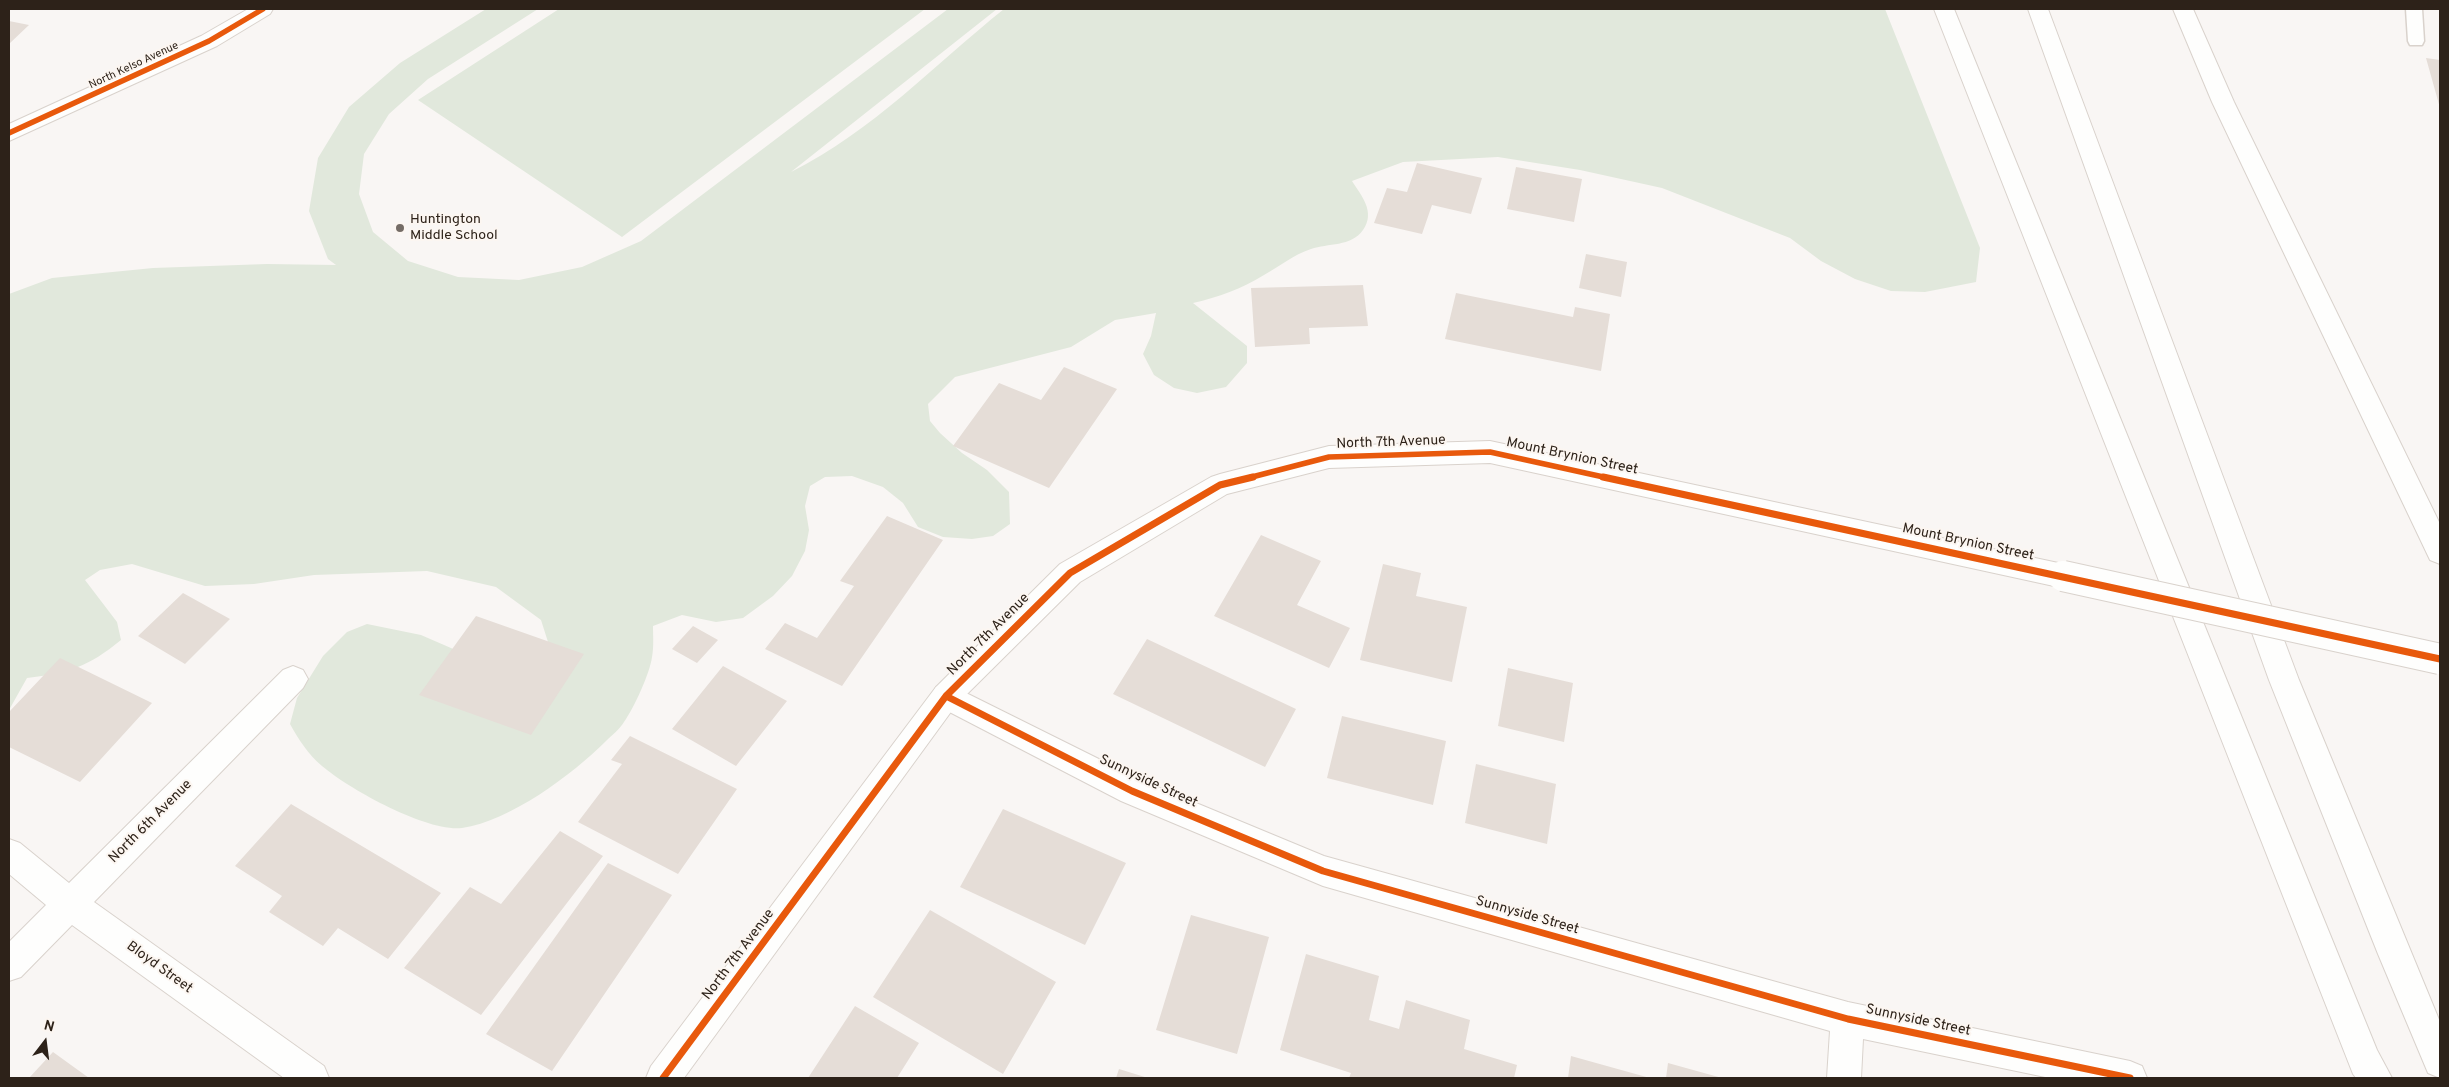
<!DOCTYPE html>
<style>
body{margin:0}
#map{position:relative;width:2449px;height:1087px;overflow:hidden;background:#f9f6f4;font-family:Overpass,sans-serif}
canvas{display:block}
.frame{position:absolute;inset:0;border:10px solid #2d2219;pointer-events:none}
.north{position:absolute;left:20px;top:1017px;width:50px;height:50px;-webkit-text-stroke:4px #fcf6f1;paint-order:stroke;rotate:15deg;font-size:14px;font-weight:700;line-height:20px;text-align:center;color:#2d2219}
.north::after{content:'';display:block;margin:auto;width:18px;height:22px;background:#2d2219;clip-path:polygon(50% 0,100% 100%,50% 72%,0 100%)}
</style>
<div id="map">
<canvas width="2449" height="1087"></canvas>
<div class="frame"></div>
<div class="north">N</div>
</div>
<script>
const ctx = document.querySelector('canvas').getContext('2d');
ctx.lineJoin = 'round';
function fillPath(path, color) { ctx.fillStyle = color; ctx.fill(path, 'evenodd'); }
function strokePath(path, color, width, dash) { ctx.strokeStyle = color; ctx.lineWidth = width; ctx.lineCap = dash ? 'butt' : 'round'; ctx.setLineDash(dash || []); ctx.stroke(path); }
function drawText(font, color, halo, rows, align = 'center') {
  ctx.font = font + ' Overpass,sans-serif'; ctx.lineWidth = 4; ctx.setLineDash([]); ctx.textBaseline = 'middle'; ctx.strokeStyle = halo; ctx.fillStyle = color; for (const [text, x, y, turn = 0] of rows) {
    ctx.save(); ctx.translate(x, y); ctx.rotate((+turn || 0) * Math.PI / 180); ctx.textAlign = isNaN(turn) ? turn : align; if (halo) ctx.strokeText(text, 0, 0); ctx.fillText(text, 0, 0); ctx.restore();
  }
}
const green = new Path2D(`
 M486,9H538L428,79L389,114L364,154L359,194L373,232L408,261L458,277L519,280L582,267L641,241L948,9H997L791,172C873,131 934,65 1004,9H1885L1980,248L1976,282L1925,292L1891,291L1855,279L1821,261L1790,238L1662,188L1580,170L1498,157L1403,162L1352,181C1361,195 1376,212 1363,230C1351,247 1328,243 1311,249C1293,255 1280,266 1264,275C1241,289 1219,297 1193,303L1247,346V363L1226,387L1197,393L1174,388L1154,375L1143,354L1151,336L1156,313L1115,320L1071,347L955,377L928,404L930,421L940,433L962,453L987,470L1009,492L1010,524L993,536L972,539L943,537L918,527L903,503L883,487L852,476L825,477L810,486L805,506L809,530L805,551L792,576L773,596L743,618L716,622L682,615L653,626C653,636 654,647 652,657C650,673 634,708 624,722C620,729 612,735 606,741C572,775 510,821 462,828C426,832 349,789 322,766C308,754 299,740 290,724L297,698L323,656L347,632L367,624L421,635L474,658L548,642L541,620L496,587L427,571L314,575L254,584L205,586L132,564L100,570L85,580L117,622L121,640C88,667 69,673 27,678L9,710V294L52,278L153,268L267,264L336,265L328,259L309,211L318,158L349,107L400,63Z
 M559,9H925L622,237L418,100Z`);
const building = new Path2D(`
 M9,21L29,25L9,44Z
 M2426,58L2440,60V108Z
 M1417,163L1482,178L1471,214L1432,205L1422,234L1374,223L1387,188L1407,192Z
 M1516,167L1582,179L1574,222L1507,209Z
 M1586,254L1627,262L1621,297L1579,288Z
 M1363,285L1368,326L1309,328L1310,344L1255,347L1251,288Z
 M1456,293L1573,317L1575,307L1610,314L1601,371L1445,339Z
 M1064,367L1117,389L1049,488L953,446L999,383L1041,400Z
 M887,516L943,540L842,686L765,649L785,623L817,638L854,586L840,581Z
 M1261,535L1321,561L1297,605L1350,628L1329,668L1214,616Z
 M1383,564L1421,573L1416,596L1467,607L1452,682L1360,660Z
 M183,593L230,619L185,664L138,636Z
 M476,616L584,654L531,735L419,695Z
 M693,626L718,640L697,663L672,649Z
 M1147,639L1296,709L1265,767L1113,694Z
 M60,658L152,703L80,782L9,747V712Z
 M723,666L787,701L736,766L672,729Z
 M1508,668L1573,683L1564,742L1498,726Z
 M1342,716L1446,741L1433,805L1327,778Z
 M630,736L737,789L678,874L578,822L622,764L611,760Z
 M1476,764L1556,784L1547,844L1465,823Z
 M291,804L441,893L388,959L338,928L323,946L269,912L282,896L235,866Z
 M1003,809L1126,863L1085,945L960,887Z
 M560,831L603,856L481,1015L404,968L470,887L501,904Z
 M608,863L672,895L552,1071L486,1034Z
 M930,910L1056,982L1003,1074L873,997Z
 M1191,915L1269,937L1237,1054L1156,1030Z
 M1306,954L1379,976L1369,1020L1399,1029L1406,1000L1470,1020L1464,1049L1517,1065L1514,1078H1349L1351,1073L1280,1050Z
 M855,1006L919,1043L897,1078H808Z
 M53,1052L89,1078H29Z
 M1571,1056L1650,1078H1568Z
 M1668,1063L1722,1078H1666Z
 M1119,1069L1148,1078H1116Z`);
const service = new Path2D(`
 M2406,9H2422L2424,41L2422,45H2410L2408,41Z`);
const minor = new Path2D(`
 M293,666L303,670L308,679L303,688L94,902L324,1066L329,1078H284L72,925L21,977L9,981V942L46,905L9,874V839L20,843L69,883L283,670Z
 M946,683L1143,781L1324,856L1848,1002L2130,1061L2142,1066L2147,1078H2050L1863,1039L1861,1078H1827L1830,1031L1323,886L1121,801L936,705L931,696L936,687Z`);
const tertiary = new Path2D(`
 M248,9H273L270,14L217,46L9,141V124L201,36Z
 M1490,441L2063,564L2073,567L2077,576L2073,585L2063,588L1490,463L1329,468L1227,494L1080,582L956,705L684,1078H646L651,1066L936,687L1060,564L1211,477L1220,474L1329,446Z`);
const motorway = new Path2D(`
 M1934,9H1954L2377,1050L2392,1078H2356L2353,1074Z
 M2028,9H2048L2299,680L2440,1022V1078L2428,1073L2378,954L2269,680Z
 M2173,9H2193L2234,102L2440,524V564L2430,560L2212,102Z`);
const tertiaryBridge = new Path2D(`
 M2063,576L2440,659`);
const cyclewayFar1 = new Path2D(`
 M9,133L209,41L263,9
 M1248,478L1329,457L1490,452L1608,478`);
const cycleway = new Path2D(`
 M1603,477L2440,659
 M946,696L1132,791L1323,871L1848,1019L2130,1078
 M663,1078L946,696L1070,573L1220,485L1253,477`);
const markers = [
 [400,228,5,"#746c66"]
];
const farStreetnames = [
 ["North Kelso Avenue",134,66,-25]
];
const poiNames = [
 ["Huntington",410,220],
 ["Middle School",410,236]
];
const streetNames = [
 ["North 7th Avenue",1391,443,-2],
 ["Mount Brynion Street",1572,457,12],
 ["Mount Brynion Street",1968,543,12],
 ["North 7th Avenue",989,635,-45],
 ["Sunnyside Street",1148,782,25],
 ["North 6th Avenue",151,822,-45],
 ["Sunnyside Street",1527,916,16],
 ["North 7th Avenue",739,955,-53],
 ["Bloyd Street",159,968,36],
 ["Sunnyside Street",1918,1021,12]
];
fillPath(green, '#e1e8dc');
fillPath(building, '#e5ddd7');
strokePath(service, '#d9d2cc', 3);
strokePath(minor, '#d9d2cc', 2);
strokePath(tertiary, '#d9d2cc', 2);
strokePath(motorway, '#d9d2cc', 2);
fillPath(service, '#fefefd');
fillPath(minor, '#fefefd');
fillPath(tertiary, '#fefefd');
fillPath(motorway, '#fefefd');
strokePath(tertiaryBridge, '#d9d2cc', 32, []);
strokePath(tertiaryBridge, '#fefefd', 30);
strokePath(cyclewayFar1, '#e8590c', 5.5);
strokePath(cycleway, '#e8590c', 7);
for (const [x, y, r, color] of markers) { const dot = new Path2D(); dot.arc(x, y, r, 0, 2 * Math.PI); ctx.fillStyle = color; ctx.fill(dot); strokePath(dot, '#fcf6f1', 2); }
drawText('11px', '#2d2219', '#fcf6f1', farStreetnames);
drawText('14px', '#2d2219', '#fcf6f1', poiNames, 'left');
drawText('14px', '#2d2219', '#fcf6f1', streetNames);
</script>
